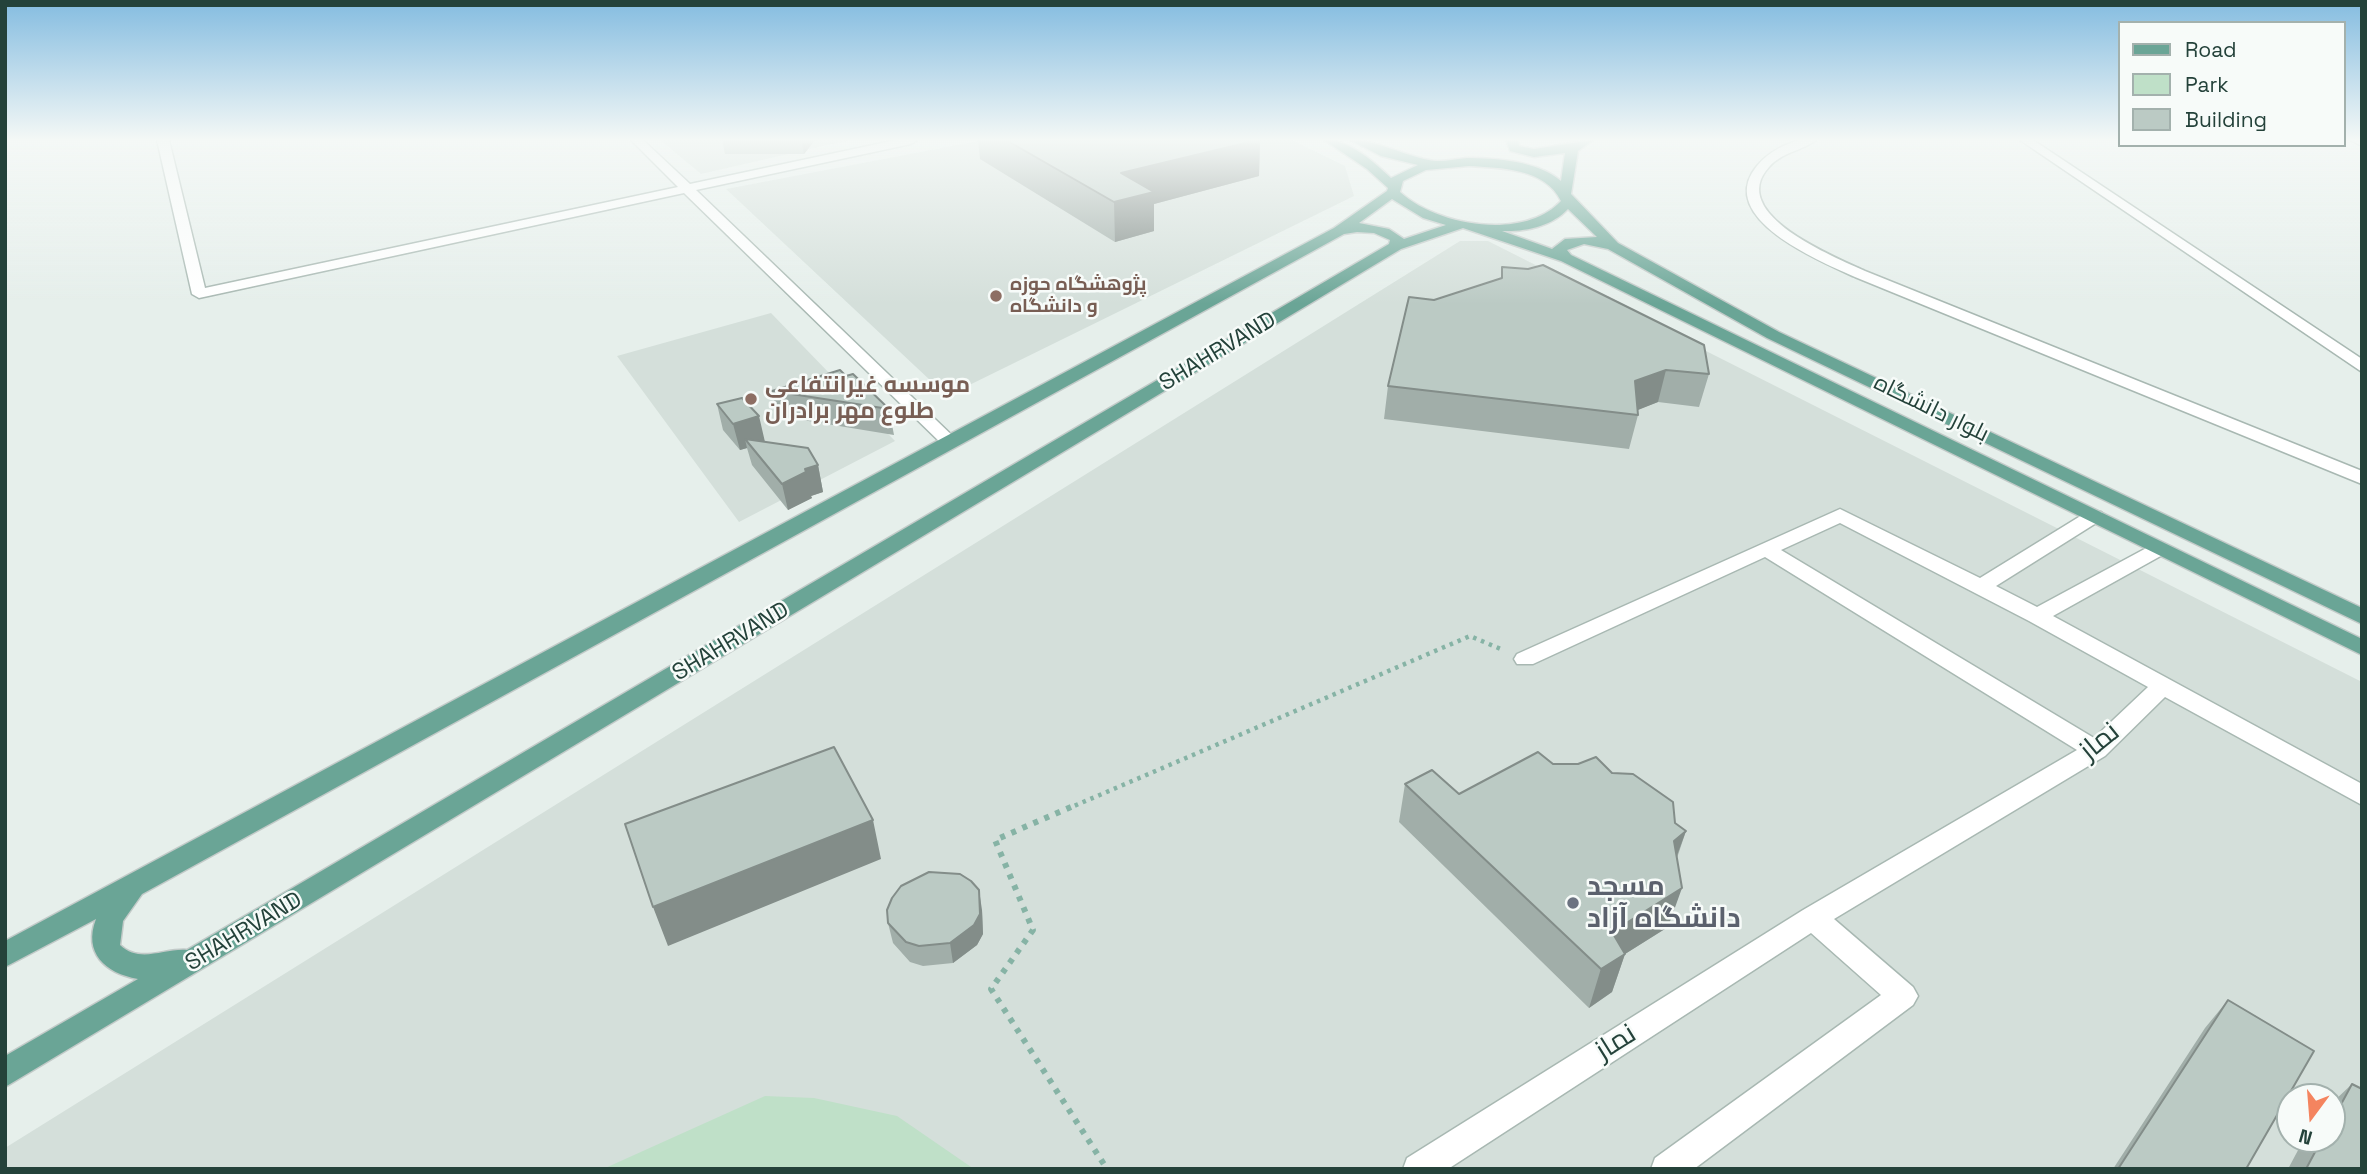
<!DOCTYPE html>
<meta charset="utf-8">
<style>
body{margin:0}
#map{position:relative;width:2367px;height:1174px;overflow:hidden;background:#e6efeb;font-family:"Space Grotesk",sans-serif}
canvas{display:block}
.frame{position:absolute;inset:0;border:7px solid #24423a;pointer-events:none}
.legend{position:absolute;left:2118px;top:21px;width:228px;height:126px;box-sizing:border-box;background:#f7fbf9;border:2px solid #a3b1ad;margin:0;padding:9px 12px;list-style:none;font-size:21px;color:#24423a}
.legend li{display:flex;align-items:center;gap:14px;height:35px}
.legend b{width:35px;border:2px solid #a3b1ad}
.north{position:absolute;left:2276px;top:1083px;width:70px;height:70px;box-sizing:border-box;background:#f7fbf9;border:2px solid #a3b1ad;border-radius:50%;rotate:196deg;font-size:19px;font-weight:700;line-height:28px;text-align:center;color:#24423a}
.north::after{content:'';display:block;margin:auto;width:24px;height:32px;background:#f4845f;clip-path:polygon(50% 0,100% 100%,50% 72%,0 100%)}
</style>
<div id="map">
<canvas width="2367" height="1174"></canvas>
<div class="frame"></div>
<ul class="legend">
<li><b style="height:9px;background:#6aa596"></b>Road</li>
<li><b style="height:19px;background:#bfe0c8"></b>Park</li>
<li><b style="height:19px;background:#bbcac4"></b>Building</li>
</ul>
<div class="north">N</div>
</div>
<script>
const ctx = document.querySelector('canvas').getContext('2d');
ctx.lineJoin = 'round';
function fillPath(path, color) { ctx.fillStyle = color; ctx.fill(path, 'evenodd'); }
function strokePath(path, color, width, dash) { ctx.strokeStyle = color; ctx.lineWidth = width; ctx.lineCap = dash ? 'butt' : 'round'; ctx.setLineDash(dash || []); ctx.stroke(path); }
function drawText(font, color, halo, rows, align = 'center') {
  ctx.font = font + ' "Space Grotesk",Cairo,sans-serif'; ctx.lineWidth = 5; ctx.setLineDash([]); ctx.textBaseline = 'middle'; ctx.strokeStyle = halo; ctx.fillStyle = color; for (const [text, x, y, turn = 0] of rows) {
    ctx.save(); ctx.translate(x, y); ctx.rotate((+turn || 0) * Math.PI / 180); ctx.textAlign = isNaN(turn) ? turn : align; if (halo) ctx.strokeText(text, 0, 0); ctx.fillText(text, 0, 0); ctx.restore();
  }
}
const built = new Path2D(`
 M660,140H850L701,174Z
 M983,140H1292L1345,166L1354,196L947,396L726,189Z
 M1460,241H1488L2362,682V1169H5V1148ZM2290,1097H2332V1139H2290Z
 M771,313L895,441L739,522L617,356Z`);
const green = new Path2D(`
 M765,1096L814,1098L897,1116L974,1169H603Z`);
const pathFar1 = new Path2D(`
 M1067,809L1470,636L1503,650`);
const path = new Path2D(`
 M1071,807L995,840L1033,930L991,989L1107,1169`);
const minor = new Path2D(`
 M157,140H169L205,288L678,187L631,140H643L690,184L896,140H917L911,144L696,190L959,442L950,447L944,446L684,193L199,298L192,294Z
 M1799,140H1816C1802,151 1782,152 1769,167C1726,214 1835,257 1865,271L2362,471V484L1855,277C1824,263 1723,222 1752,173C1763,155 1780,146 1799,140Z
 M2020,140H2033L2362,359V372Z
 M2350,140H2362V146Z
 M1840,509L1980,578L2087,512H2101L2104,516L2101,520L1996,586L2037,607L2152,545H2166L2169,549L2166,553L2053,616L2362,784V805L2165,697L2105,756L1834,919L1913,987L1918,996L1913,1005L1694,1169H1651L1655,1158L1881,995L1811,933L1448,1169H1403L1407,1158L1803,910L2077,750L1765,557L1533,664H1517L1514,659L1517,654ZM1840,523L2029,621L2148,687L2094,738L1781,550Z`);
const major = new Path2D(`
 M1324,140C1349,139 1374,162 1391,178L1418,165L1381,156L1350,140C1376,140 1403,155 1429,160C1440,163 1455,159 1467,158C1496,158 1538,161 1561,181L1565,153L1534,157L1510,151L1506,140H1518L1519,146L1534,149L1593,140L1578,151L1571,194L1618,243L1779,332L2362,608V624L1767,338L1608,249L1584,244L1567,250L1571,255L2362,639V655L1561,261L1463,228L1401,249L5,1087V1056L138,979C105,973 83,953 96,919L5,967V941L1334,228L1387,191L1388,188L1367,169ZM1469,166C1501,168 1545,168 1561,201C1524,241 1437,226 1400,192L1403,181L1426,170ZM1392,199L1423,218L1446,225L1404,239L1389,229L1359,223ZM1568,209L1597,237L1565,239L1552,249L1502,231C1526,232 1552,226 1568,209ZM1357,232L1374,233L1390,240L1389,244L187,950C164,948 140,964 120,945L123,921L142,894L1344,234Z`);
const wall = new Path2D(`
 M722,140H815L804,154H725Z
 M978,140H1260L1259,176L1154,204V231L1115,242L980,159Z
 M1502,267L1709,374L1699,407L1658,402L1637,410L1638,415L1629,449L1384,419L1388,386L1434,300L1501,278Z
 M772,391L889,409L894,435L778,416Z
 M717,404L764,442L818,465L823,492L811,496L812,498L788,510L752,465L747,448L740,450L723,430Z
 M1553,764L1612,773L1675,823L1686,831L1677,858L1668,927L1625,954L1612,992L1589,1008L1399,822L1405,784L1459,794Z
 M982,910L983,934L977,945L953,963L923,966L910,962L893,943L888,923Z
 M2228,1000L2246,1169H2113L2205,1028Z
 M2352,1084L2362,1169H2288L2304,1139H2332V1103Z`);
const shadedWall = new Path2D(`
 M801,140H815L804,154Z
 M1260,140L1259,176L1154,204V231L1115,242L1114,202L1121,173Z
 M1666,370L1658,402L1628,414L1635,381Z
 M759,416L765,442L745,439L747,448L740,450L733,424Z
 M818,465L823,492L811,496L812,498L788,510L782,484L805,469Z
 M873,820L881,859L668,946L653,907Z
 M1686,831L1672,869L1674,841Z
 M1682,888L1668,927L1625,954L1612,992L1589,1008L1612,932Z
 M979,890L982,910L983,934L977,945L953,963L950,943Z`);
const building = new Path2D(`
 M1006,140H1258L1121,173L1154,192L1114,202Z
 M1543,265L1704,345L1709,374L1666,370L1635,381L1638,415L1388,386L1409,297L1434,300L1502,278V267L1528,269Z
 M840,370L846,376L853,374L889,409L772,391Z
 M742,398L759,416L733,424L717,404Z
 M745,439L808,448L818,465L805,469L806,472L782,484Z
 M834,747L873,820L653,907L625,824Z
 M1538,752L1553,764H1578L1596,757L1612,773L1633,774L1673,802L1675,823L1686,831L1674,841L1682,888L1612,932L1625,954L1601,969L1405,784L1432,770L1459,794Z
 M929,872L960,874L971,881L979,890L980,914L974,925L950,943L919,946L906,942L888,923L887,910L892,898L901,886Z
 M2228,1000L2314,1051L2246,1169H2118Z
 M2352,1084L2362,1089V1169H2306L2322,1139H2332V1121Z`);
const markers = [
 [996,296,7,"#8d6e63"],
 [751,399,7,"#8d6e63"],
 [1573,903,7,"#6b7280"]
];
const farEducationnames = [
 ["پژوهشگاه حوزه",1010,285],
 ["و دانشگاه",1010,307]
];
const streetNames = [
 ["SHAHRVAND",1218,352,-31],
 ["بلوار دانشگاه",1931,409,26],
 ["SHAHRVAND",731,642,-31],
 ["SHAHRVAND",244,932,-31]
];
const educationNames = [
 ["موسسه غیرانتفاعی",765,386],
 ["طلوع مهر برادران",765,412]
];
const nearStreetnames = [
 ["نماز",2100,742,-39],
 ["نماز",1616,1043,-32]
];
const nearWorshipnames = [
 ["مسجد",1587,887],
 ["دانشگاه آزاد",1587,919]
];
fillPath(built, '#d4dfda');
fillPath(green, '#bfe0c8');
strokePath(minor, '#a8b8b2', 3);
strokePath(major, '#c2cac8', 3);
strokePath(pathFar1, '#86b3a5', 4.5, [3.5, 5]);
strokePath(path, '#86b3a5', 6, [5, 7]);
fillPath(minor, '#fff');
fillPath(major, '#6aa596');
fillPath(wall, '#a1aea9');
fillPath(shadedWall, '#838d89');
fillPath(building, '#bbcac4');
strokePath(building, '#838d89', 2);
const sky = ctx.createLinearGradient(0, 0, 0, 304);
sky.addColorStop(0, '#84bce0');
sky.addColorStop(0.46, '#f4f8f6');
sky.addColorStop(1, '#f4f8f600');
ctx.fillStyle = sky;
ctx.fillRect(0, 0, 2367, 304);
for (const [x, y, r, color] of markers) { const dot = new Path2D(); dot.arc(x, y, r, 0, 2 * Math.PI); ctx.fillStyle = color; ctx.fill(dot); strokePath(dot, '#f7fbf9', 2.5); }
drawText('bold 19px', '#785e54', '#f7fbf9', farEducationnames, 'left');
drawText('23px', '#24423a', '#f7fbf9', streetNames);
drawText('bold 23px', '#785e54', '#f7fbf9', educationNames, 'left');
drawText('28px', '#24423a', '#f7fbf9', nearStreetnames);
drawText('bold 28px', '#5b616d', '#f7fbf9', nearWorshipnames, 'left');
</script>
